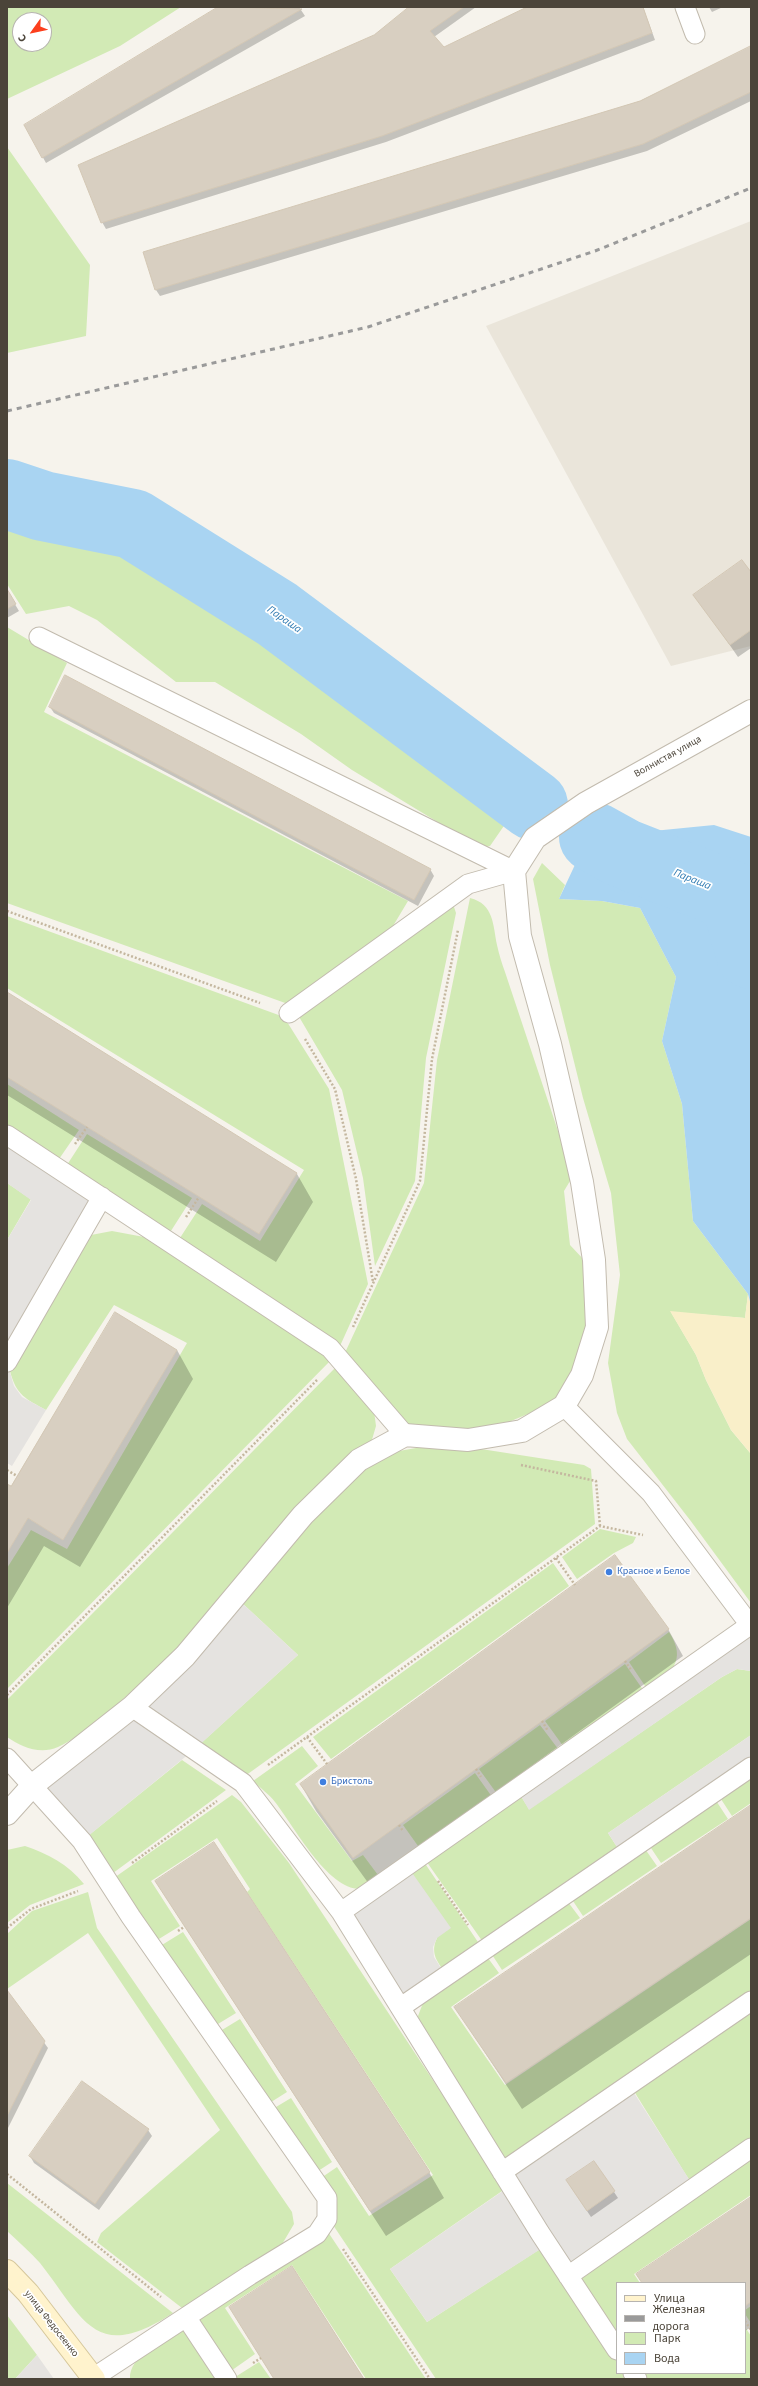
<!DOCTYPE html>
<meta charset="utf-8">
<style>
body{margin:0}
#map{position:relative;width:758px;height:2386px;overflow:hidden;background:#f6f3ec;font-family:"Source Sans 3",sans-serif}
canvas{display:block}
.frame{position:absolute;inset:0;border:8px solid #4b4439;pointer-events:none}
.legend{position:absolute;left:616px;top:2282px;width:130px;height:92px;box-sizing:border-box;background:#fff;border:1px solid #b7b4b0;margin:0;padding:5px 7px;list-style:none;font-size:12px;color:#4b4439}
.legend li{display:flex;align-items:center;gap:8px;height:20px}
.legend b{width:20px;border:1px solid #b7b4b0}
.north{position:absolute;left:12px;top:12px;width:40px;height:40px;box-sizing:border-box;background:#fff;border:1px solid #b7b4b0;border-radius:50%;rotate:237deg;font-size:11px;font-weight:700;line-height:16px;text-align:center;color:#4b4439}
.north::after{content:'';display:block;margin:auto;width:14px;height:18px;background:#fc3f1d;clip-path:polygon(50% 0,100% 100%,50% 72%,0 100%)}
</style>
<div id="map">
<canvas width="758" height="2386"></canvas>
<div class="frame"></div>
<ul class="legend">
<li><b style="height:5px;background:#fff3cd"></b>Улица</li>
<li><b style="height:5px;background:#9a9a9a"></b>Железная дорога</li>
<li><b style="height:11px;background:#d2eab5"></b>Парк</li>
<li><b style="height:11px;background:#a9d4f2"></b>Вода</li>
</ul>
<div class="north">С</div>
</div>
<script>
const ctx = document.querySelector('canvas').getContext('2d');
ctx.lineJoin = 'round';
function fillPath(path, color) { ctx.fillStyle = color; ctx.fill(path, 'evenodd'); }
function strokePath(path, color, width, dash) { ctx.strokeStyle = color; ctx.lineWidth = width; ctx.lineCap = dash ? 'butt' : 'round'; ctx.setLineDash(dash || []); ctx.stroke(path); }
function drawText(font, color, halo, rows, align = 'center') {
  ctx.font = font + ' "Source Sans 3",sans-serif'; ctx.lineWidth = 3.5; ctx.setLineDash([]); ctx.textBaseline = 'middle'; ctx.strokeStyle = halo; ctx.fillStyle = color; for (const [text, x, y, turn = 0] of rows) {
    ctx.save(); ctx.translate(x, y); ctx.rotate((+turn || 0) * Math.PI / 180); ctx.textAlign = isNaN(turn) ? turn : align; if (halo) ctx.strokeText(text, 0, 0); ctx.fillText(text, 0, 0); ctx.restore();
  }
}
const residential = new Path2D(`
 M751,221V646L671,666L486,326Z`);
const green = new Path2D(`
 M7,7H181L120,46L7,99ZM20,20H44V44H20Z
 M7,147L90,265L86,336L7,353Z
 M7,515L26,527L48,523L74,530L129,545L175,566L358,689L522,810L508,820L490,846L485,847L454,832L352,770L301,734L215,682H176L97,620L69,606L26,614L7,584Z
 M7,627L67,663L44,712L408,901L390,931L288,1004L7,903Z
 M542,863L565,885L559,899L602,901L640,908L676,977L662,1041L682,1104L693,1221L748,1294L745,1318L671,1312L696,1355L706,1380L731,1430L751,1454V1603L690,1520L627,1439L617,1413L608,1363L620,1275L611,1193L583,1098L550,965L533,879Z
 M470,898C494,904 493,925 497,945C499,954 502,964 505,972L573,1176L564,1191L570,1245L585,1261L587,1325L577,1363L566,1387L549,1405L504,1424L472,1430L409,1425L343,1357L424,1183L437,1060Z
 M453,904L456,913L426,1058L415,1181L375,1266L363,1178L342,1090L298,1015Z
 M7,916L284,1017L329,1089L368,1284L340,1346L178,1241L202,1204L260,1241L304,1170L7,988Z
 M7,1084L79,1130L57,1162L7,1130Z
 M87,1134L192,1198L169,1234L65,1168Z
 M7,1183L31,1199L7,1240Z
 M112,1231L144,1237L332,1359L7,1689V1568L31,1530L67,1549L187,1343L114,1305L46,1410C26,1399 16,1395 10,1371L33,1328L91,1235Z
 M336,1367L374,1411L376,1426L371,1443C296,1523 224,1607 143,1681C121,1701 85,1735 58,1747C40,1755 21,1747 7,1737V1700Z
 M453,1447L481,1449L584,1465L591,1469L595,1524L245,1776L200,1744L298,1655L242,1603L306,1519L382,1454L416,1448Z
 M600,1529L636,1537L633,1543L614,1553L577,1579L562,1557Z
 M553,1563L569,1586L331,1759L313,1737Z
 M669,1632C688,1661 670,1673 649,1692L629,1662Z
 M625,1664L646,1694L566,1750L545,1721Z
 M737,1669L751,1671V1735L608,1833L621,1853L485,1945L424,1858L517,1790L529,1809L722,1677Z
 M540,1725L562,1754L500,1798L479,1769Z
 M302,1746L318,1766L295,1784L352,1861L363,1855L378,1875L360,1889C327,1889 294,1826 275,1802C269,1794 260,1788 253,1781Z
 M182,1760L226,1790L109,1876L84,1839Z
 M751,1771V1803L732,1816L717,1793Z
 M475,1773L495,1801L423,1853L403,1825Z
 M232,1795L241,1802L289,1863L505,2189L390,2269L427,2322L543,2247L617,2357V2373H628L632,2379H436L331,2222L318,2180L337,2167L369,2216L433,2175L247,1892L250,1889L217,1838L151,1881L180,1926L154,1942L111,1880Z
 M713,1796L728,1819L661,1863L647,1842Z
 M25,1846C48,1854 68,1864 84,1884L30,1905L7,1923V1850Z
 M643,1846L657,1866L583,1916L569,1895Z
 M422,1859L482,1948L445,1973C437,1961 430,1953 437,1938L409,1868Z
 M88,1892L97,1928L292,2212L294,2224L281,2246L182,2308L97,2242L101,2233L220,2130L88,1933L7,1989V1934L32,1911Z
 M565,1898L580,1918L502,1970L489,1950Z
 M751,1919V1997L507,2159L501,2157L420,2031L418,2016L423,2003L485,1954L499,1973L451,2007L505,2085Z
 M183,1932L236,2013L213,2027L157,1948Z
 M751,2005V2143L691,2183L632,2088Z
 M240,2019L287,2092L268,2104L217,2033Z
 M291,2098L332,2162L315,2173L271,2110Z
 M751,2154V2195L634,2274L640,2283H617V2343L572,2276Z
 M7,2183L173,2313C95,2364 84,2319 40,2263C30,2252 18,2241 7,2231Z
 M328,2232L426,2379H366L292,2265L225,2308L255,2354L228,2373L197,2326L199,2317Z
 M751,2306V2323L745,2314V2310Z
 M7,2315L37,2355L15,2379H7Z
 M745,2327L751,2336V2379H641L637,2373H745Z
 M181,2330L191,2332L223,2379H130C129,2355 163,2341 181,2330Z
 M259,2362L271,2379H232Z`);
const sand = new Path2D(`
 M748,1294L751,1305V1454L731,1430L706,1380L696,1355L670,1311L745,1318Z`);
const parking = new Path2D(`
 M7,1135L102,1197L7,1362L14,1386L22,1397L46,1410L12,1466L7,1463V1240L31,1200L7,1183Z
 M242,1603L298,1655L195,1749L82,1841L33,1785Z
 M751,1626V1671L737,1669L722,1677L529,1810L517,1789Z
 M751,1735V1767L622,1855L608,1833Z
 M408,1867L451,1928L437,1938L433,1947L434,1957L446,1976L401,2007L341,1912Z
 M629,2085L694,2187L568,2276L547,2245L427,2322L390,2269L510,2186L502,2172Z
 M37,2355L54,2379H15Z`);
const water = new Path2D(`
 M714,825L751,837V1305L748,1294L693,1221L682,1104L662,1041L676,977L640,908L602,901L559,899L580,854L653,831Z`);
const shadow = new Path2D(`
 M220,7H299L305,16L46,163L25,125Z
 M410,7H476L434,37L444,48L530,7H643L655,40L386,142L106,229L102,222L375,35Z
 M709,7H723L712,12Z
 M751,47V101L647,151L160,296L156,290L145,253L640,101Z
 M751,574V648L738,657L695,595Z
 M7,591L19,611L7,618Z
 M50,707L430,869L434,876L418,906L54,713Z
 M7,993L297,1174L313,1202L276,1262L7,1095Z
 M177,1350L193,1379L80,1567L44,1546L7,1608V1485L11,1488Z
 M668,1629L683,1656L369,1884L316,1811L301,1785Z
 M751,1807V1954L522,2109L455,2007Z
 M156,1882L429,2172L444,2198L386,2236Z
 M7,1991L48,2048L7,2130Z
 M148,2130L152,2136L99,2210L34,2163L30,2156Z
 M594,2162L618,2198L591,2217L571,2187Z
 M751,2198V2327L745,2331V2283H642Z
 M230,2307L363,2379H274Z`);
const river = new Path2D(`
 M7,494L43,506L133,524L277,614L533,805
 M594,837L623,853L735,897L751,954`);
const building = new Path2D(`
 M218,7L302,9L42,158L24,125Z
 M409,7H464L430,31L444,47L527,7H643L652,33L382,136L101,223L78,165L374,35Z
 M751,46V92L643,144L155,290L143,252L640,101Z
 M742,560L751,572V630L730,645L693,595Z
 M7,589L16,604L7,609Z
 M65,675L431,869L414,900L49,707Z
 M7,992L297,1173L259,1234L7,1077Z
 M115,1312L177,1350L63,1540L28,1518L7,1553V1484L11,1486Z
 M615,1555L669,1629L353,1858L300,1784Z
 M751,1805V1918L506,2083L454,2007Z
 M214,1842L430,2172L370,2211L155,1881Z
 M7,1990L45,2041L7,2116Z
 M82,2081L149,2129L95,2204L29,2156Z
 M594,2161L615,2191L587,2211L566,2180Z
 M751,2197V2302L745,2306V2283H642L636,2274Z
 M292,2266L364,2379H274L229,2307Z`);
const path = new Path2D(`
 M7,911L260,1003
 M305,1039L335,1089L356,1179L373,1282
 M75,1144L87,1127
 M186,1217L199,1197
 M353,1327L420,1181L432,1059L458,930
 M521,1465L596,1481L600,1526
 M7,1470L17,1476
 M556,1558L575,1585
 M625,1661L631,1670
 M7,1695L317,1380
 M542,1721L548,1731
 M307,1737L327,1764
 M268,1765L600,1526L643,1535
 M476,1769L481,1777
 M399,1825L403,1831
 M132,1863L217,1801
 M438,1881L468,1925
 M7,1928L31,1909L78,1891
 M178,1931L184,1927
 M7,2174L161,2297
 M343,2249L430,2379
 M745,2321L751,2330
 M253,2363L261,2358`);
const lane = new Path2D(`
 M685,7L695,34
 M39,637L514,871L468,884L289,1013
 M7,1135L330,1348L405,1435
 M7,1362L102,1197
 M132,1707L243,1783L341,1912L540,2233L617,2350
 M7,1758L82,1841L131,1917L327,2198V2219L317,2234L250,2275L93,2378
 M341,1912L750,1625L651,1493L564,1406
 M401,2007L751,1767
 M502,2172L751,2001
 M568,2276L751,2148
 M186,2317L227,2379
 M633,2373L637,2379`);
const street = new Path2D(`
 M7,1814L33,1785L132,1707L185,1656L303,1515L359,1460L405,1435L468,1440L522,1431L564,1406L582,1375L597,1327L594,1260L582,1182L550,1044L520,936L514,871L535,838L586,803L751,711`);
const secondary = new Path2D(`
 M7,2271L28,2293L94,2379`);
const rail = new Path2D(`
 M7,411L368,327L595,251L751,188`);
const markers = [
 [609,1572,4,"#3f7fe0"],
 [323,1782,4,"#3f7fe0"]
];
const streetNames = [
 ["Волнистая улица",668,757,-29],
 ["улица Федосеенко",51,2324,52]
];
const shopNames = [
 ["Красное и Белое",617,1572],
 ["Бристоль",331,1782]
];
const waterNames = [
 ["Параша",284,620,35],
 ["Параша",692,880,22]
];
fillPath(residential, '#eae5da');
fillPath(green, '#d2eab5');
fillPath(sand, '#f9efc9');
fillPath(parking, '#e5e3e0');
fillPath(water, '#a9d4f2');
fillPath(shadow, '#0003');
strokePath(river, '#a9d4f2', 70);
fillPath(building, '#d8cfc1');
strokePath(building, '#d3c7b4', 1);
strokePath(lane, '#c2bbae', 21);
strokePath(street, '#c2bbae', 24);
strokePath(secondary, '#d6c79b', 24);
strokePath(path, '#c4b79f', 2.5, [2, 2]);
strokePath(lane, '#fff', 19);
strokePath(street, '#fff', 22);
strokePath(secondary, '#fff3cd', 22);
strokePath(rail, '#9a9a9a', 3, [5, 5]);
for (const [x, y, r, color] of markers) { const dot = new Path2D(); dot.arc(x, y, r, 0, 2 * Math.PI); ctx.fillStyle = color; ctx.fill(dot); strokePath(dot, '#fff', 1.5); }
drawText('10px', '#4b4439', '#fff', streetNames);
drawText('10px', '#366cbe', '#fff', shopNames, 'left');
drawText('italic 11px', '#2e7ab2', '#fff', waterNames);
</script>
